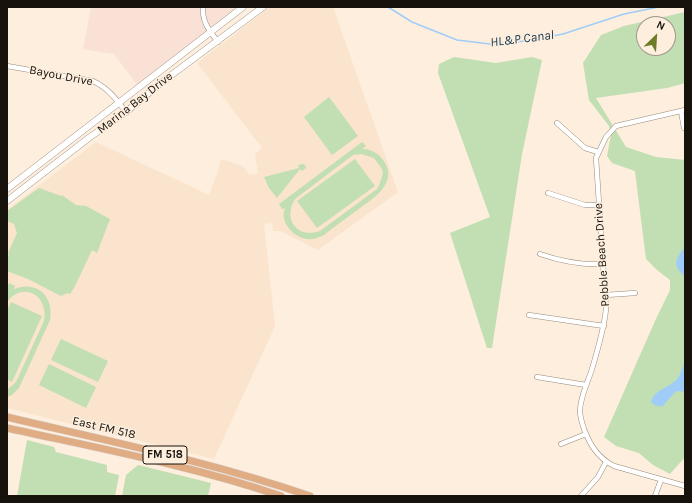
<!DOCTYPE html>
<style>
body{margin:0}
#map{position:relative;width:692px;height:503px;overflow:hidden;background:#fdeedd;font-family:Karla,sans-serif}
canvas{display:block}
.frame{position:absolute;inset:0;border:8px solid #17120c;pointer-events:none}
.north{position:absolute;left:636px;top:16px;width:40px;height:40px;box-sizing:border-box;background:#fdeedd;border:1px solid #a19689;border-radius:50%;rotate:25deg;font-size:11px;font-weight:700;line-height:16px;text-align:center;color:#17120c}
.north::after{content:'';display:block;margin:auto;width:14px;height:18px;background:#6f7c28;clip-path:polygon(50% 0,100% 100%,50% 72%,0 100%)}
</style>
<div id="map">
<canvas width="692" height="503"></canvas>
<div class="frame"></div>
<div class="north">N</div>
</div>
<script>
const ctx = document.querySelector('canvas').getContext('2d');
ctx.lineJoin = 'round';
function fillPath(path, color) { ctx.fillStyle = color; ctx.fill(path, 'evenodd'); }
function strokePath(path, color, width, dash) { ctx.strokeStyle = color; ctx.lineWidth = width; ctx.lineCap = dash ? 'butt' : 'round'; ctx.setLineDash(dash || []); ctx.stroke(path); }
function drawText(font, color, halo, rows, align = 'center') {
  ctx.font = font + ' Karla,sans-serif'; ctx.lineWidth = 3; ctx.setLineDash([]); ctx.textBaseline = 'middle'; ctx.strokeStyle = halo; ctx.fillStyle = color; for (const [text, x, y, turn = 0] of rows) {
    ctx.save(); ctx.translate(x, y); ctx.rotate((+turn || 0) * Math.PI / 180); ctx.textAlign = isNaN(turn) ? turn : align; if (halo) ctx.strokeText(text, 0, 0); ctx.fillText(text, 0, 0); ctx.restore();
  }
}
const commercial = new Path2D(`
 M91,7H238L138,86L114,54L83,49Z`);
const built = new Path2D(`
 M270,7H333L398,192L318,250L280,231H273L272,223L264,224L275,326L214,459L7,408V210L96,142L209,195L218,171L221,159L240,165L246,169L249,175L258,174L255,154L262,148L197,63Z`);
const green = new Path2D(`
 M685,12V83L667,88L596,98L626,147L656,157L685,160V457L670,474L653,465L639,453L616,446L604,437L655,321L670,290V280L657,270L646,259L635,171L612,163L607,156L611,135L609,126L589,100L583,63L601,35L624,26ZM644,24H668V48H644Z
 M454,57L496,63L532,57L542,60L522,154L492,348H487L450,233L490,217L438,73L439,64Z
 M329,97L358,136L332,155L304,117Z
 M362,142L366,146L362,149C371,149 378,153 383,160C400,183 372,199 356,211C345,219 334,227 324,235C319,237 314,240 308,239C294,238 279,222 285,208L282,209L279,204ZM361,154L374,158L382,169L383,174L379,185L377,189L320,231C298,239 282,220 295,199L353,155Z
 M355,159L375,186L317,228L297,201Z
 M303,164L305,165L306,168L302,171L300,169L277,198L269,188L264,177L299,168L298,165Z
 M39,188L61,196L62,195L76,205L86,206L110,219L97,253L92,250L75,286L70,294L68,293L61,296L28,279L7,271V258L9,254L8,253L17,233L14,224L7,221V211Z
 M9,283L15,286L14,289C37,280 54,296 50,320L19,388L12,395L7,397V390L16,382L44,321C49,295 23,281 7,302V288Z
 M11,302L42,316L12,382L7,379V310Z
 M61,339L108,361L98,382L51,360Z
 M49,364L96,387L86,408L39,385Z
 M27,440L54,447L56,452L107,465V472L119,475L115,496H17Z
 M138,465L211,483L208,496H122L126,475Z`);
const water = new Path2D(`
 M685,247V276C671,266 676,258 685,247Z
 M685,361V392L678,391L675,392L663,406C658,407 655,406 651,402C654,389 670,388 677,379C681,374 683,366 685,361Z`);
const stream = new Path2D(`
 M388,7L412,22L457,40L490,44L526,41L563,34L624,14L659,7`);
const street = new Path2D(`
 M203,7C202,22 209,30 218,42
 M7,66L93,81C108,88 116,99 126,112
 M685,110L616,126L606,137L596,158L606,309C604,329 598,349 592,369C588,382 580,397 580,411C580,417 582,423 584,429C590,445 598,458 614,466L685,486
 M681,111L684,128
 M557,123L585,148L598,152
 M548,193L585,205H599
 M540,254C560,261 583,265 604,264
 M606,295L635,293
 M529,315L604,326
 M537,377L586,385
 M561,444L586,434
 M581,496L598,477L606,462
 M655,496L661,480`);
const secondary = new Path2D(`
 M7,189L243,7
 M7,201L90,137L126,112L162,82L263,7`);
const primary = new Path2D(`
 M7,417C108,441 211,462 310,496
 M7,428C98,448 193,466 281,496`);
const shields = [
 [165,455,44]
];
const shieldNames = [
 ["FM 518",165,455]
];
const streetNames = [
 ["Bayou Drive",61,76,11],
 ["Marina Bay Drive",135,103,-38],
 ["Pebble Beach Drive",602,255,-94],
 ["East FM 518",104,428,13]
];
const waterNames = [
 ["HL&P Canal",522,39,-7]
];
fillPath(commercial, '#f9e1d6');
fillPath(built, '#fae4cd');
fillPath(green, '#c2deb3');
fillPath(water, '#a0cdf7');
strokePath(stream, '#a0cdf7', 1.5);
strokePath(street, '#988a7b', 5.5);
strokePath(secondary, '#988a7b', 7);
strokePath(primary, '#dad9d8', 8);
strokePath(street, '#fff', 4.5);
strokePath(secondary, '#fff', 6);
strokePath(primary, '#e0ac83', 7);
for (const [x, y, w] of shields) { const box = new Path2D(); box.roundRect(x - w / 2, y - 9, w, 18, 3); ctx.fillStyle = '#fdeedd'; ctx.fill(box); strokePath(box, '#17120c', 1); }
drawText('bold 11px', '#17120c', null, shieldNames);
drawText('12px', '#17120c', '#fdeedd', streetNames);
drawText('italic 13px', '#11334e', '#fdeedd', waterNames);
</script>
